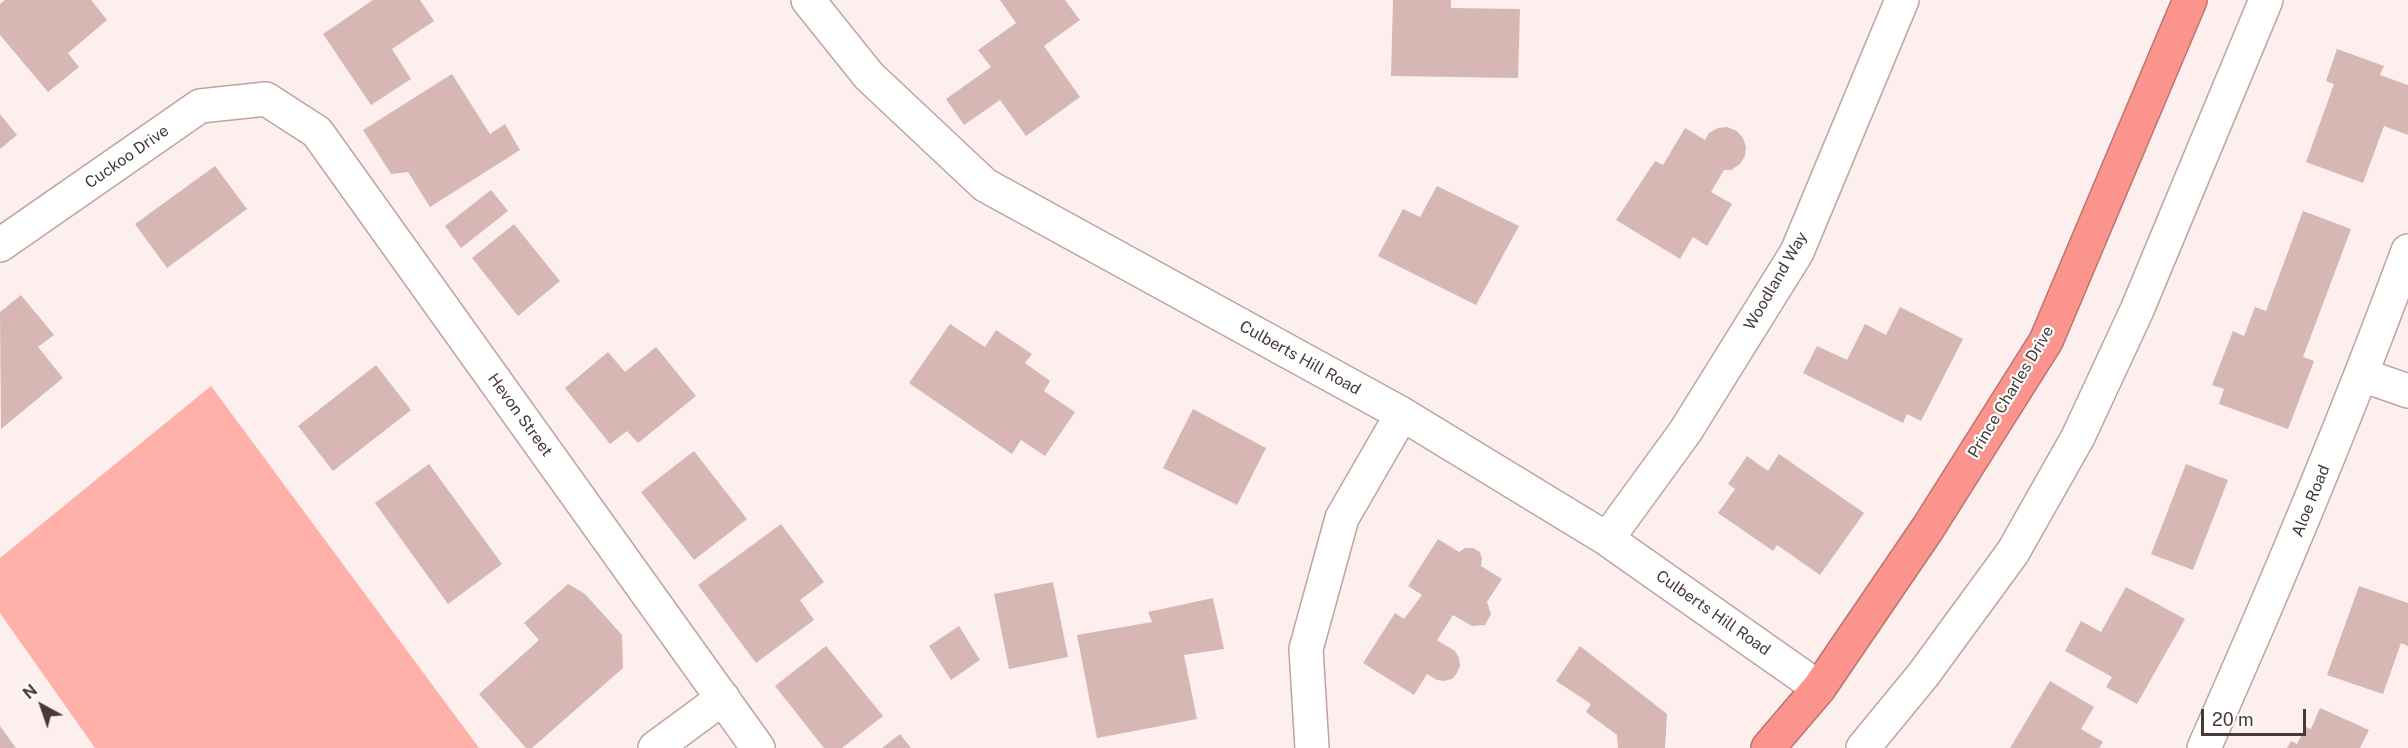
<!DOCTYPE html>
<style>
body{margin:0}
#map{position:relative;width:2408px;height:748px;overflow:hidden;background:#fcefee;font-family:"Public Sans",sans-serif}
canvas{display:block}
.north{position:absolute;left:12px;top:676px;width:60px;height:60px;-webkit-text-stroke:4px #fff;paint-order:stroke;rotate:320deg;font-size:16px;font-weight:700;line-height:24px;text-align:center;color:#463a38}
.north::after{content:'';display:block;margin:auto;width:21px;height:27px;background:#463a38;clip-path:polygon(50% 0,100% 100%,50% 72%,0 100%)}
.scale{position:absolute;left:2201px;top:709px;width:105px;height:27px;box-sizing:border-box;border:3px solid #463a38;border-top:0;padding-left:8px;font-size:18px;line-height:21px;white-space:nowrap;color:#463a38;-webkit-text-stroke:4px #fff;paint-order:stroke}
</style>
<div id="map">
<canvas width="2408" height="748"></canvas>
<div class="north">N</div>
<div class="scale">20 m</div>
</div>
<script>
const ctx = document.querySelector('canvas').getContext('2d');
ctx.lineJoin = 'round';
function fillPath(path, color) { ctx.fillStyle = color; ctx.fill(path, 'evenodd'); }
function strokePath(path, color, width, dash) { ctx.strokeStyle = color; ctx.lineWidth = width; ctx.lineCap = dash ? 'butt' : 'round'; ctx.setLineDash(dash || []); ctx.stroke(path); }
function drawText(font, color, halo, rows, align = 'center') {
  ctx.font = font + ' "Public Sans",sans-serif'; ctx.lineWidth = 4.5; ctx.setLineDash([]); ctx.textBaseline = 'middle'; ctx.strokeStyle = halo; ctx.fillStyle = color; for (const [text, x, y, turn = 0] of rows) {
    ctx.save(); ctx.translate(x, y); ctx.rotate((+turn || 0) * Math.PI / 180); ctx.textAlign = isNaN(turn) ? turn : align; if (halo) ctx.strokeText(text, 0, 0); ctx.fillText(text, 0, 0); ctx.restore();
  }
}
const green = new Path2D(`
 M211,386L479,748H95L0,613V558Z`);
const building = new Path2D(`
 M5,0H91L107,20L68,53L79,67L48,92L0,35V4Z
 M373,0H420L434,21L392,49L411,79L371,105L323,34Z
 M1000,0H1065L1080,20L1044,46L1080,97L1026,136L1000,100L964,125L946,99L991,67L978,50L1016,23Z
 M1393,0H1451V8L1520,9L1518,78L1391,76Z
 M2337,49L2384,66L2380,75L2408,85V135L2384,126L2363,183L2306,162L2334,84L2326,81Z
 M452,74L490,134L505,124L520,150L430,207L408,172L391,174L363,130Z
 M0,114L17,135L0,149Z
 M1727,127L1737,131L1743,138L1746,147L1745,156L1740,164L1731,170H1724L1711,192L1732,204L1707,246L1693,237L1680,259L1616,220L1655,161L1663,165L1685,128L1705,140L1709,133L1718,128Z
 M215,166L247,209L167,268L135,224Z
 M1437,186L1519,226L1476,305L1378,256L1403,209L1420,217Z
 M491,190L508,211L461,248L445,226Z
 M2303,211L2351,229L2303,357L2314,361L2288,429L2219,404L2224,389L2212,385L2233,331L2244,336L2255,307L2266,311Z
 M514,224L560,281L518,316L472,258Z
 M21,295L54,335L38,347L63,378L1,429L0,312Z
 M1900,307L1963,339L1921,421L1907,414L1903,423L1803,373L1817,346L1847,360L1865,324L1886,335Z
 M950,324L985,347L996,330L1032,354L1025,363L1050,381L1044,391L1075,412L1045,456L1021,440L1012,454L909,383Z
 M656,347L696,396L638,443L627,431L610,444L565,388L608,352L625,372Z
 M376,365L411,410L333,471L298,426Z
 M1193,409L1266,448L1237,505L1163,468Z
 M694,451L747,519L694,560L641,492Z
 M1779,454L1864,513L1820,575L1777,545L1773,551L1718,513L1735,489L1728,484L1747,456L1768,471Z
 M429,464L502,564L448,604L375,503Z
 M2186,464L2228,480L2193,570L2151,554Z
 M781,524L824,582L800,600L814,620L756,663L698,585Z
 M1438,539L1459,552L1465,548H1473L1480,552L1482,559L1481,566L1502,579L1487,602L1491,614L1485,625L1472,626L1453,615L1437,640L1455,651L1459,658L1460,666L1457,673L1452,679L1444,681L1437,680L1427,674L1414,695L1363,663L1395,613L1404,619L1422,595L1408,586Z
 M1053,582L1068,657L1009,669L994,594Z
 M568,584L585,594L622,635L623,668L532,748H526L479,694L539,640L524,623Z
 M2359,586L2408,603V646L2401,643L2383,694L2327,675Z
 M2126,587L2185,619L2137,704L2106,687L2112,677L2065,651L2081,621L2101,632Z
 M1213,598L1224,649L1184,655L1197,719L1097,738L1077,635L1152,622L1148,612Z
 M959,626L980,660L951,680L929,646Z
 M826,646L883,716L842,748H824L775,686Z
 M1580,646L1667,714L1665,748H1618L1617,735L1586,712L1591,704L1556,681Z
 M2050,681L2094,707L2081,729L2103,742L2099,748H2010Z
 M2320,708L2369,730L2360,748H2287L2291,741L2297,744L2306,727L2311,729Z
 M0,726L16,748H0Z
 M900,734L911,748H882Z`);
const minor = new Path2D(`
 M808,0L869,76L985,185L1402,414L1607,539L1819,688
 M0,245L200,106L266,99L317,132L758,748
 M2362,375L2408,391
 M1607,539L1685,432L1797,252L1902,0
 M655,748L723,698
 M1312,748L1306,649L1342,518L1402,414
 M1863,748L1923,675L2013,552L2078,437L2137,310L2266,0
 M2204,748C2277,584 2346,419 2408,251`);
const highway = new Path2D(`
 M1768,748L1819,688L1928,528L2046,341L2190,0`);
const streetNames = [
 ["Cuckoo Drive",127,157,-35],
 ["Woodland Way",1776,281,-60],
 ["Culberts Hill Road",1300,358,29],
 ["Prince Charles Drive",2011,392,-59],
 ["Hevon Street",520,415,54],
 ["Aloe Road",2311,501,-68],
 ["Culberts Hill Road",1713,613,35]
];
fillPath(green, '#ffb0a9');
fillPath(building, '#d6b7b4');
strokePath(minor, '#c0a3a0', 36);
strokePath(highway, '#bb746f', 36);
strokePath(minor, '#fff', 33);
strokePath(highway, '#fa948d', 33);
drawText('16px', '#463a38', '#fff', streetNames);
</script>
